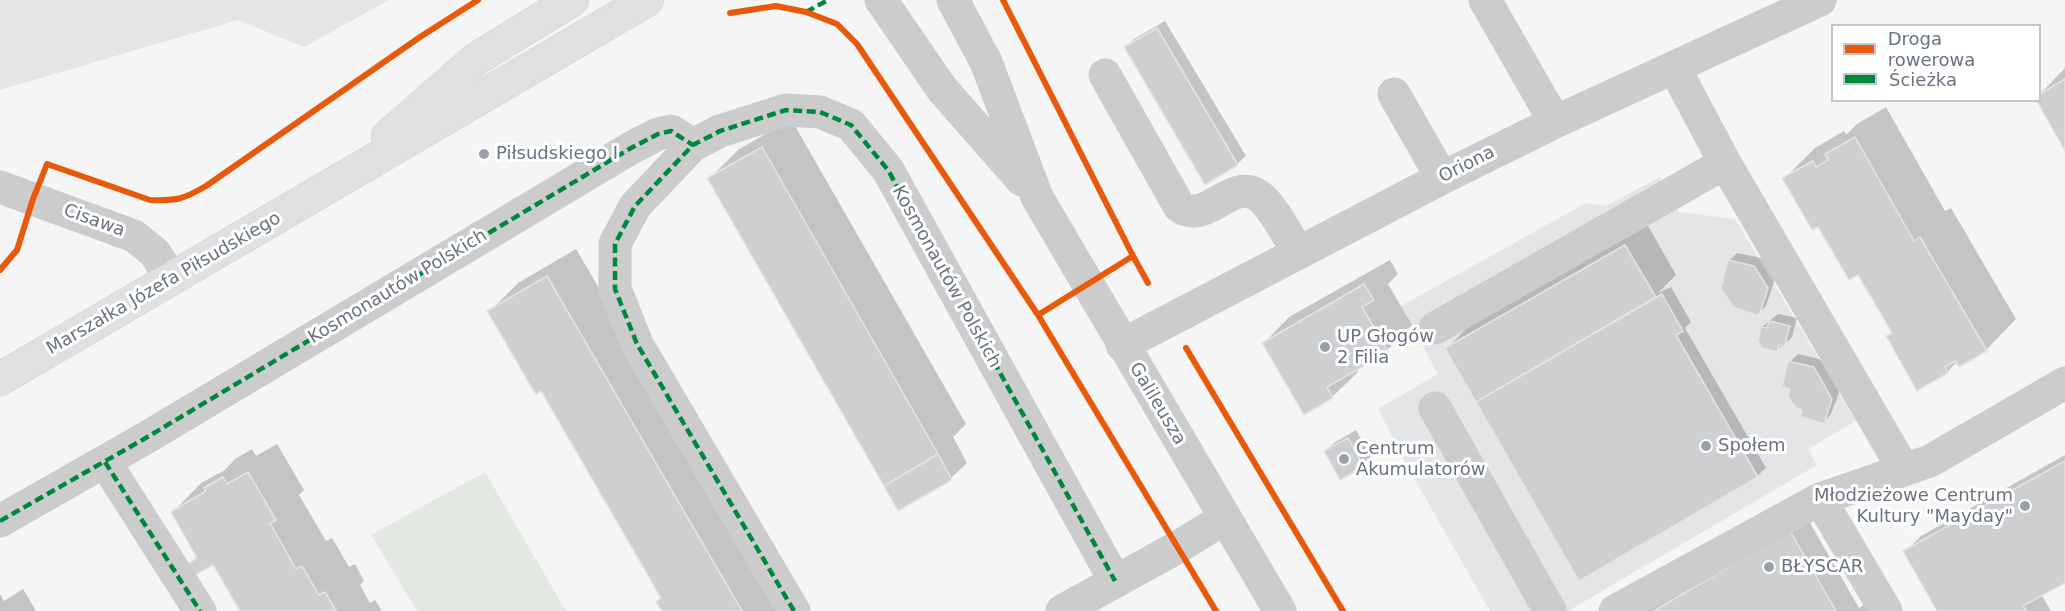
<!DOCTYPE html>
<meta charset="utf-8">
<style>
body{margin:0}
#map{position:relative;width:2065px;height:611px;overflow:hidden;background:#f5f5f5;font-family:"DejaVu Sans",sans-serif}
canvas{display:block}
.legend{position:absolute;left:1831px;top:24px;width:210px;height:78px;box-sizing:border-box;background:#fff;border:2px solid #c3c7cd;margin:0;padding:8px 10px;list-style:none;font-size:18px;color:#697381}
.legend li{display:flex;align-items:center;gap:12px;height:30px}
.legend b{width:30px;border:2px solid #c3c7cd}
</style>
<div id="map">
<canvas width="2065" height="611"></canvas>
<ul class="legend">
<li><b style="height:8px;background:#e8590c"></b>Droga rowerowa</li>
<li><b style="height:8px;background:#00873e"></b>Ścieżka</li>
</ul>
</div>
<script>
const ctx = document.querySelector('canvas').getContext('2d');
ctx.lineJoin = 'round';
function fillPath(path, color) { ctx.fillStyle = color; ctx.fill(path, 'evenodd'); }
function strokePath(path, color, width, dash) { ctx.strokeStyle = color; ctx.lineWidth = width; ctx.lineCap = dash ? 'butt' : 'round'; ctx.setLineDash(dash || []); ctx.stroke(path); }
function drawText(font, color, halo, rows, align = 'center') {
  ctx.font = font + ' "DejaVu Sans",sans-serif'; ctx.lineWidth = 6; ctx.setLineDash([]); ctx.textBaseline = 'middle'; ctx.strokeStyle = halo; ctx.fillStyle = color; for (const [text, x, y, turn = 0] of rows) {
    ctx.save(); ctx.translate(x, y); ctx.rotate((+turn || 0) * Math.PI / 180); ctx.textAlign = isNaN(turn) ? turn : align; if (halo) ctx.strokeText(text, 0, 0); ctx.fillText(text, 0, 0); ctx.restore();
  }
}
const built = new Path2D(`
 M0,0H389L304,47L238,20L0,90Z
 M1660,177L1679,212L1735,219L1856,421L1808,449L1817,465L1568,611H1490L1406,464L1378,409L1438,374L1401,306L1586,203L1606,206Z`);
const green = new Path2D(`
 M485,472L566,611H417L371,535Z`);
const shadow = new Path2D(`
 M1165,21L1246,156L1237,164L1126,47L1134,39Z
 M2065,68V148L2040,100V94Z
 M1886,107L1945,211L1951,208L2016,319L1986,350L1958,361L1947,372L1918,388L1888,336L1893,331L1858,273L1818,225L1784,179L1815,148L1844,131L1846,135L1857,124Z
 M791,119L966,424L953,437L967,463L951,478L709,179L738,150Z
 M1647,224L1676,275L1658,293L1671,287L1691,322L1685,328L1766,468L1757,476L1580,579L1447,348L1468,327Z
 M576,249L788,611H663V597L542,389L489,312L518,283Z
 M1737,253L1762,258L1775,279L1766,306L1758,314L1729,261Z
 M1390,260L1398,274L1388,284L1412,325L1387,350L1356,368L1358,372L1332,397L1264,343L1289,317Z
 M1778,314L1797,318L1792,337L1777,350L1762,327Z
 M1798,354L1823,360L1840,390L1831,414L1823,423L1803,409L1792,388L1790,362Z
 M1356,430L1371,457L1363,465L1326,451L1334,443Z
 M277,444L304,490L299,495L326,541L332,538L349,567L355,564L364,581L360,585L370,603L375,600L382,611H238L240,608L213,563L189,564L198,555L173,512L201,483L225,470L235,459L252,449L256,456Z
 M2065,455V581L2041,594L2051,611H1938L1905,552L1921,536Z
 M1806,516L1859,608L1889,589L1902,611H1646Z
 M23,589L36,611H0V594L4,601Z`);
const building = new Path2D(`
 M1157,28L1238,165L1205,185L1124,47Z
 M2065,79V151L2036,100H2040V94Z
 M1855,137L1914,241L1920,237L1987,351L1959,367L1955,361L1945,367L1948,373L1917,391L1886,336L1892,333L1858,275L1849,280L1818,227L1812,230L1782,178L1813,161L1816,167L1828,160L1825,154Z
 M762,147L938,454L884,486L707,178Z
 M1625,245L1656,297L1476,402L1445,348Z
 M1728,260L1754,266L1768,288L1759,316L1733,307L1721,288Z
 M547,276L742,611H662L656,602L661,598L541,391L536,395L487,311Z
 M1364,284L1374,300L1362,307L1388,352L1327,387L1333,398L1304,415L1262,343Z
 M1662,294L1683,331L1676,335L1758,477L1579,581L1476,402Z
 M1769,321L1790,326L1784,347L1779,345L1777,352L1762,348L1758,341L1761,327L1767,328Z
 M1788,361L1814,367L1832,399L1824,424L1800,416L1802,410L1795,407L1788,396L1790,389L1782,387Z
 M1348,438L1364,467L1340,480L1324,451Z
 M938,454L952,480L898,511L884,486Z
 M2065,461V583L2023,606L2026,611H1937L1903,551Z
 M248,472L276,520L270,523L296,569L302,566L319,595L325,592L336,611H240L213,565L193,576L187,564L197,558L171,512L206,491L204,488L223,477L227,484Z
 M1790,531L1836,611H1654Z`);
const minor = new Path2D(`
 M881,0L942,89L1022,180
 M953,0L986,62L1037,197L1280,611
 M1485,0L1555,122
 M1674,67L1725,163L1904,470
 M1105,75L1179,206C1205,227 1232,176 1259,196C1272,205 1289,238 1299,253
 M1394,94L1442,178
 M0,187L134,236L155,253L171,279
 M1435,328L1725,163
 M1122,345L1442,178L1555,122L1820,0
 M1435,408L1550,611
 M105,462L200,611
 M1820,499L1886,611
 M0,521L144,439L631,148L658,134L671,131L693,145
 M794,611L637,344L615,289V244L635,206L693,145L720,131L786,110L820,112L851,125L888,170L1115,581
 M1062,611L1178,547L1225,518
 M1615,611L1820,499L1930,461L2065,383`);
const major = new Path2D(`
 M388,136L476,59L572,0
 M0,379L647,0`);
const quiet = new Path2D(`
 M806,12L828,0
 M105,462L200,611
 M0,521L144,439L631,148L658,134L671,131L693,145
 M794,611L637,344L615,289V244L635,206L693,145L720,131L786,110L820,112L851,125L888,170L1115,581`);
const cycleway = new Path2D(`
 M1003,0L1133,256
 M730,13L776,6L806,12L837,24L857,44L1038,315
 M0,270L17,250L33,199L47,164L150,200C177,201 184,199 206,186L420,37L478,0
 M1148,283L1133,256L1038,315L1216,611
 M1186,348L1343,611`);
const markers = [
 [484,154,6,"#9aa0aa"],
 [1325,347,6,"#9aa0aa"],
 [1706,446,6,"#9aa0aa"],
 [1344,459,6,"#9aa0aa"],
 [2025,506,6,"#9aa0aa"],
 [1769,567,6,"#9aa0aa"]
];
const poiNames = [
 ["Piłsudskiego I",496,154],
 ["UP Głogów",1337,337],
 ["2 Filia",1337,358],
 ["Społem",1718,446],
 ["Centrum",1356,449],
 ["Akumulatorów",1356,470],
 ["Młodzieżowe Centrum",2013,496,"right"],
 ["Kultury \"Mayday\"",2013,517,"right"],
 ["BŁYSCAR",1781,567]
];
const streetNames = [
 ["Oriona",1467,165,-27],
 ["Cisawa",94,221,20],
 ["Kosmonautów Polskich",946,277,61],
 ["Marszałka Józefa Piłsudskiego",164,284,-30],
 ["Kosmonautów Polskich",398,287,-31],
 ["Galileusza",1157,404,59]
];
fillPath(built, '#e4e5e6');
fillPath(green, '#e4e8e3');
fillPath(shadow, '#0003');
fillPath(building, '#cecfd0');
strokePath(building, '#e4e4e4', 1.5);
strokePath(major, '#d2d3d4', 34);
strokePath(minor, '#cccccd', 33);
strokePath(major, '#e0e0e1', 33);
strokePath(quiet, '#00873e', 4.5, [9, 4.5]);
strokePath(cycleway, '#e8590c', 6);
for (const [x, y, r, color] of markers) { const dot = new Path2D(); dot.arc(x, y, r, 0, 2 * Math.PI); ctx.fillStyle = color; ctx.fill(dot); strokePath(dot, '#fff', 2); }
drawText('18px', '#697381', '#fff', poiNames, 'left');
drawText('18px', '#697381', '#fff', streetNames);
</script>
